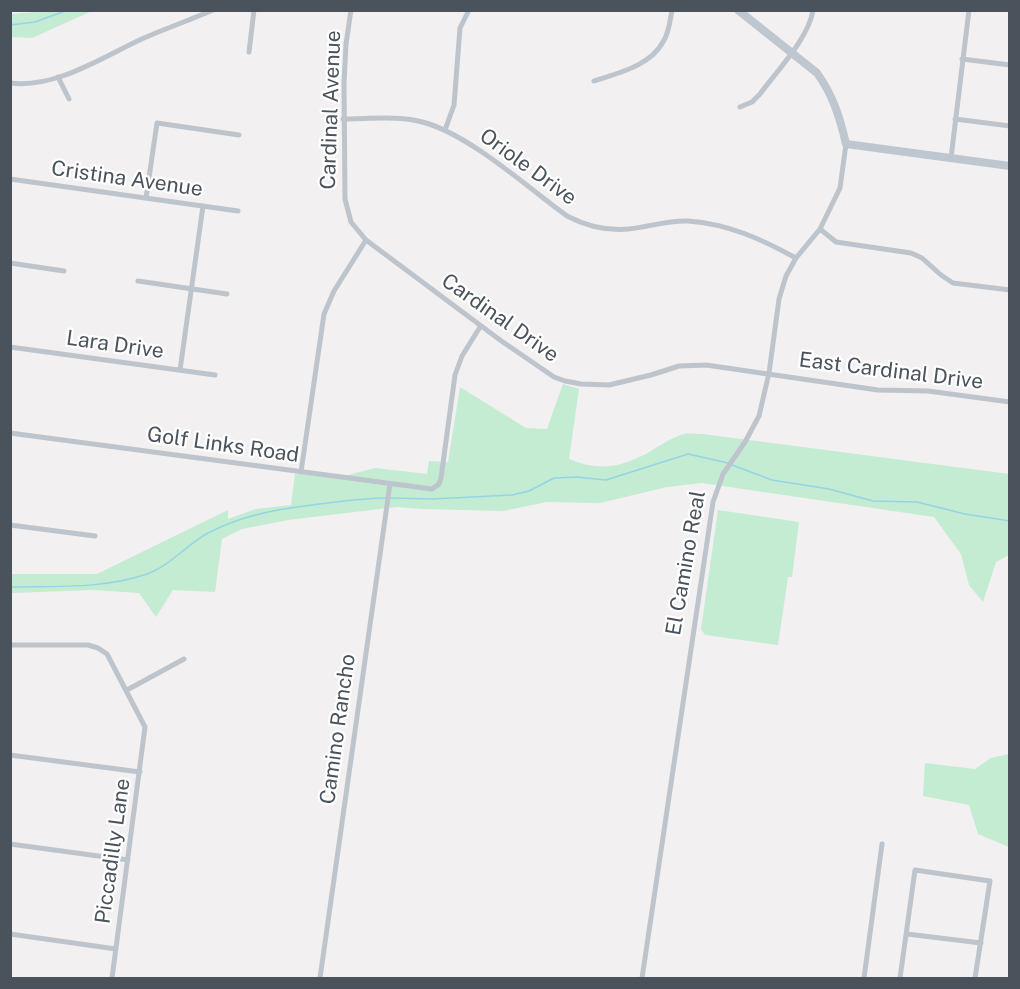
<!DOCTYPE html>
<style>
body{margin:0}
#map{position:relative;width:1020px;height:989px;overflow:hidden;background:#f2f0f0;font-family:"Public Sans",sans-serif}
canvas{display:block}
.frame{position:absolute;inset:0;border:12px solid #4a535c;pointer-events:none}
</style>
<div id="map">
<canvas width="1020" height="989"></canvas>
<div class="frame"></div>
</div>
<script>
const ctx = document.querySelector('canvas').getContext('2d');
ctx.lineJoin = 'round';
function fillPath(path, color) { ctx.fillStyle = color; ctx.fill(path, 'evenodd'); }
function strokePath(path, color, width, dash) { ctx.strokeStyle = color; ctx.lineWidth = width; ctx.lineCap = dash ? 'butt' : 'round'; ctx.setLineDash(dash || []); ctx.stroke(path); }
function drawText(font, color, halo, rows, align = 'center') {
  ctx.font = font + ' "Public Sans",sans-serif'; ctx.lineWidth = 4.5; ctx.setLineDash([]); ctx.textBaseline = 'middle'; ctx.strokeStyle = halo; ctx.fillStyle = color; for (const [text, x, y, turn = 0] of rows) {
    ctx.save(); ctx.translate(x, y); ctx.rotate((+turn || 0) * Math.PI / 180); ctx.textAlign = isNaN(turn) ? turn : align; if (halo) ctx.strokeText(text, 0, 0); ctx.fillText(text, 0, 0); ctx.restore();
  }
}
const green = new Path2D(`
 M49,11H92L32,38L11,37V14Z
 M563,384L579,389L569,459C598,471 618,468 646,454C658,447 670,438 684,434C690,433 697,434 703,434L1009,474V555L996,562L983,602L969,585L961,554L934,517L702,483L667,487L600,503L547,502L503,511L422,509L397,507L346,513L288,520L242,529L222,539L215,592L173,590L156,617L139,593L93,590L11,593L10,574H97L228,510V519L256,509L291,505L295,474L344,476L375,468L427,474L429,461L448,462L460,387L526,428L547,429Z
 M718,510L799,522L792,577H788L778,645L705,635L701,629Z
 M1009,754V847L978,834L969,805L923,796L925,763L975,769L991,758Z`);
const stream = new Path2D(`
 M10,25L35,22L68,10
 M732,465L772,480L829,489L873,501L917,502L965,514L1010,521
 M391,498L432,499L512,495L529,491L554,478L577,477L606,480L688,454L728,463
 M10,587C56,586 103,589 147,574C170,566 186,545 208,533C250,511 290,508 336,502C353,500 369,498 386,498`);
const street = new Path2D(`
 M351,10L346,44L344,83L345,199L351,222L366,240L500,340L554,377L565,381L581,384L609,385L651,375L679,366L706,365L878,390L928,391L1010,402
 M249,52L254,10
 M962,59L1010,65
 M58,77L69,99
 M594,81C618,73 650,66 663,42C669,33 670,21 672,10
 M10,83C56,89 104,56 144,38C167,28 190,20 213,10
 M740,107L752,102L760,94C776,72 809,38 813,10
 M343,119C370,119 400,115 426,123C472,137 527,187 567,216C586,226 607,231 629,229C649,227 668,220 688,221C729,224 761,239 796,258
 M955,119L1010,126
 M445,130L454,105L460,28L469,10
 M951,158L969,10
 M10,179L238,211
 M146,198L157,123L239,135
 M820,229L836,242L911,253L922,258L941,275L953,283L1010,290
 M10,263L64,271
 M138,281L227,294
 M10,347L215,375
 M180,370L203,206
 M10,433L432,489L439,484L441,478L455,375L462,356L480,327
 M301,472L324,314L334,291L366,240
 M10,525L95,536
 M10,645H88L98,648L107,654L145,727L112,978
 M127,690L184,659
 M10,755L140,772
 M10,844L128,860
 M10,934L116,949
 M907,934L981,943
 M320,978L390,484
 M642,978L713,502L723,474L745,442L759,416L769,373L779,299L786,276L796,258L820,229L840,188L846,144
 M864,978L882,844
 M900,978L915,870L990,881L975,978`);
const secondary = new Path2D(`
 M738,10L817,73C833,95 840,118 846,144L1010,166`);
const streetNames = [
 ["Cardinal Avenue",331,110,-88],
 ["Oriole Drive",528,167,36],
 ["Cristina Avenue",127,179,8],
 ["Cardinal Drive",500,318,35],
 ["Lara Drive",115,345,8],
 ["East Cardinal Drive",891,371,7],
 ["Golf Links Road",223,445,8],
 ["El Camino Real",686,563,-80],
 ["Camino Rancho",338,729,-82],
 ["Piccadilly Lane",113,851,-82]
];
fillPath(green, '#c3ecd2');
strokePath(stream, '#94d5e5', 1.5);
strokePath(street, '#bdc4cc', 5);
strokePath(secondary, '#bec7d0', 8);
drawText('21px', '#4a535c', '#fff', streetNames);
</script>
